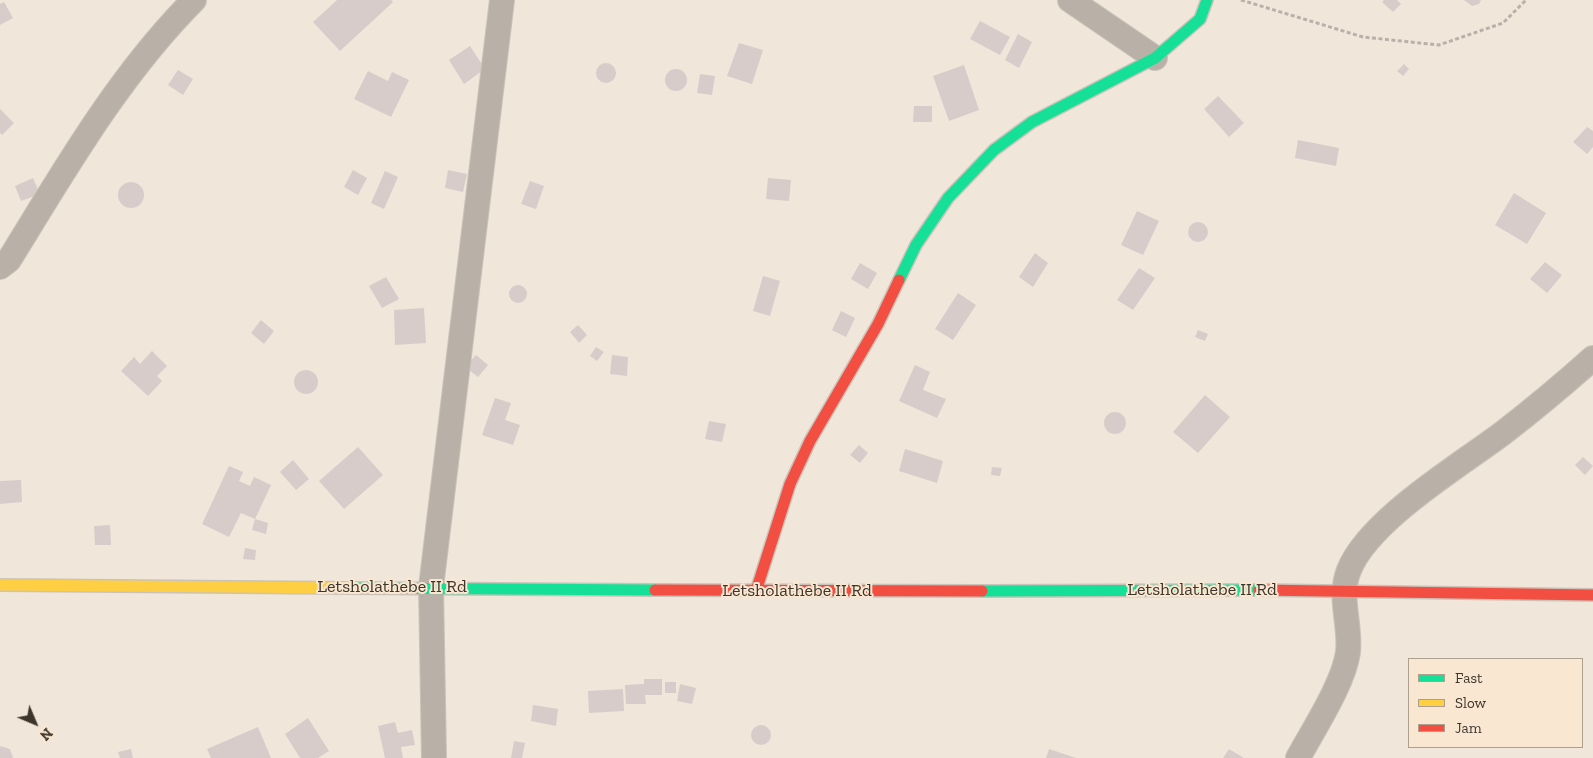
<!DOCTYPE html>
<style>
body{margin:0}
#map{position:relative;width:1593px;height:758px;overflow:hidden;background:#f1e6da;font-family:"Zilla Slab",serif}
canvas{display:block}
.legend{position:absolute;left:1408px;top:658px;width:175px;height:90px;box-sizing:border-box;background:#fae7d1;border:1px solid #aea08f;margin:0;padding:6px 9px;list-style:none;font-size:15px;color:#3c352c}
.legend li{display:flex;align-items:center;gap:10px;height:25px}
.legend b{width:25px;border:1px solid #aea08f}
.north{position:absolute;left:10px;top:698px;width:50px;height:50px;-webkit-text-stroke:4px #fae7d1;paint-order:stroke;rotate:135deg;font-size:14px;font-weight:700;line-height:20px;text-align:center;color:#3c352c}
.north::after{content:'';display:block;margin:auto;width:18px;height:22px;background:#3c352c;clip-path:polygon(50% 0,100% 100%,50% 72%,0 100%)}
</style>
<div id="map">
<canvas width="1593" height="758"></canvas>
<ul class="legend">
<li><b style="height:6px;background:#16e098"></b>Fast</li>
<li><b style="height:6px;background:#ffcf43"></b>Slow</li>
<li><b style="height:6px;background:#f24e42"></b>Jam</li>
</ul>
<div class="north">N</div>
</div>
<script>
const ctx = document.querySelector('canvas').getContext('2d');
ctx.lineJoin = 'round';
function fillPath(path, color) { ctx.fillStyle = color; ctx.fill(path, 'evenodd'); }
function strokePath(path, color, width, dash) { ctx.strokeStyle = color; ctx.lineWidth = width; ctx.lineCap = dash ? 'butt' : 'round'; ctx.setLineDash(dash || []); ctx.stroke(path); }
function drawText(font, color, halo, rows, align = 'center') {
  ctx.font = font + ' "Zilla Slab",serif'; ctx.lineWidth = 4; ctx.setLineDash([]); ctx.textBaseline = 'middle'; ctx.strokeStyle = halo; ctx.fillStyle = color; for (const [text, x, y, turn = 0] of rows) {
    ctx.save(); ctx.translate(x, y); ctx.rotate((+turn || 0) * Math.PI / 180); ctx.textAlign = isNaN(turn) ? turn : align; if (halo) ctx.strokeText(text, 0, 0); ctx.fillText(text, 0, 0); ctx.restore();
  }
}
const building = new Path2D(`
 M337,0H391L393,2L340,51L313,22Z
 M1384,0H1397L1401,4L1393,12L1382,2Z
 M1464,0H1481L1479,4L1472,6Z
 M4,2L13,18L0,25V4Z
 M980,21L1010,37L1000,55L970,39Z
 M1018,34L1032,42L1019,68L1005,60Z
 M739,43L763,50L752,84L727,76Z
 M470,46L485,69L464,84L449,60Z
 M596 73a10 10 0 1 1 20 0a10 10 0 1 1-20 0Z
 M1404,64L1409,69L1403,76L1397,71Z
 M964,65L979,110L949,121L933,76Z
 M665 80a11 11 0 1 1 22 0a11 11 0 1 1-22 0Z
 M178,70L193,79L183,95L168,85Z
 M368,71L388,81L392,72L409,80L391,117L354,99Z
 M700,74L715,76L712,95L697,93Z
 M1218,96L1244,123L1229,137L1204,109Z
 M914,106H932V122H913Z
 M0,109L14,123L2,135L0,133Z
 M1587,127L1593,131V147L1587,154L1573,142Z
 M1298,140L1339,148L1336,166L1295,158Z
 M353,170L367,178L358,195L344,187Z
 M448,170L467,174L463,192L445,188Z
 M385,171L398,177L384,209L371,203Z
 M33,178L40,194L21,201L15,186Z
 M768,178L791,180L789,201L766,199Z
 M530,181L544,186L536,209L521,204Z
 M118 195a13 13 0 1 1 26 0a13 13 0 1 1-26 0Z
 M1514,193L1546,213L1527,244L1495,225Z
 M1137,211L1159,221L1143,255L1121,245Z
 M1188 232a10 10 0 1 1 20 0a10 10 0 1 1-20 0Z
 M1035,253L1048,263L1033,287L1019,277Z
 M1545,262L1562,275L1547,293L1530,279Z
 M860,263L877,273L868,289L851,279Z
 M1139,268L1155,278L1133,310L1117,300Z
 M763,276L780,281L770,316L753,311Z
 M386,277L399,299L382,308L369,286Z
 M509 294a9 9 0 1 1 18 0a9 9 0 1 1-18 0Z
 M958,293L976,305L953,340L935,329Z
 M424,308L426,343L395,345L394,310Z
 M841,311L855,318L846,337L832,330Z
 M261,320L274,331L264,344L251,333Z
 M578,325L587,335L579,343L570,332Z
 M1198,330L1208,334L1205,341L1195,337Z
 M596,347L604,352L597,361L590,356Z
 M152,351L167,366L157,376L162,381L148,396L121,371L134,357L140,364Z
 M476,355L488,365L478,377L465,367Z
 M612,355L628,357L627,376L610,374Z
 M915,365L930,372L923,390L946,399L937,418L899,401Z
 M294 382a12 12 0 1 1 24 0a12 12 0 1 1-24 0Z
 M1205,395L1230,417L1198,453L1173,432Z
 M495,398L511,403L505,420L520,425L513,445L482,435Z
 M1104 423a11 11 0 1 1 22 0a11 11 0 1 1-22 0Z
 M709,421L726,424L722,442L705,439Z
 M859,445L868,453L860,463L850,455Z
 M358,447L383,475L344,509L319,481Z
 M905,449L943,461L937,483L899,471Z
 M1583,457L1593,466L1585,475L1575,465Z
 M293,460L309,479L296,490L280,472Z
 M229,466L243,472L239,481L250,486L254,477L271,485L255,519L241,513L229,537L202,524Z
 M992,467L1002,468L1000,476L991,475Z
 M21,480L22,502L0,504V481Z
 M255,519L268,523L266,534L252,530Z
 M110,525L111,545H95L94,526Z
 M245,548L256,550L255,560L243,559Z
 M644,679H662V695H645L646,704H626L625,685L644,684Z
 M665,682H676V693H665Z
 M680,684L696,688L692,704L677,701Z
 M623,689L624,711L589,713L588,691Z
 M533,705L558,709L556,726L531,721Z
 M308,718L329,751L318,758H300L285,734Z
 M395,722L398,733L412,730L415,745L401,747L403,758H385L378,726Z
 M751 735a10 10 0 1 1 20 0a10 10 0 1 1-20 0Z
 M258,727L271,758H211L207,749Z
 M514,741L525,743L522,758H511Z
 M0,746L10,749L13,758H0Z
 M131,749L133,758H120L118,752Z
 M1049,749L1076,758H1046Z
 M1229,749L1244,758H1223Z`);
const path = new Path2D(`
 M1241,0L1363,37L1439,45L1503,23L1526,0`);
const street = new Path2D(`
 M1070,0L1155,58
 M0,267L9,260C64,171 119,75 194,0
 M434,758L431,587L502,0
 M1298,758C1313,730 1344,683 1348,652C1351,624 1338,597 1349,570C1369,520 1459,466 1503,433C1534,409 1564,384 1593,358`);
const fast = new Path2D(`
 M899,280L916,245L948,198L994,150L1032,122L1155,58L1200,19L1207,0
 M350,588L655,590
 M982,591L1259,590`);
const slow = new Path2D(`
 M0,585L350,588`);
const jam = new Path2D(`
 M655,590L982,591
 M1259,590L1593,595
 M756,591L790,484L810,441L878,324L899,280`);
const streetNames = [
 ["Letsholathebe II Rd",392,587],
 ["Letsholathebe II Rd",1202,590],
 ["Letsholathebe II Rd",797,591]
];
fillPath(building, '#d7ccca');
strokePath(street, '#cbc3b9', 26);
strokePath(fast, '#cbc3b9', 14);
strokePath(slow, '#cbc3b9', 14);
strokePath(jam, '#cbc3b9', 14);
strokePath(path, '#b9b1a9', 3, [4, 2.5]);
strokePath(street, '#b9b0a7', 24);
strokePath(fast, '#16e098', 11);
strokePath(slow, '#ffcf43', 11);
strokePath(jam, '#f24e42', 11);
drawText('18px', '#3c352c', '#fae7d1', streetNames);
</script>
